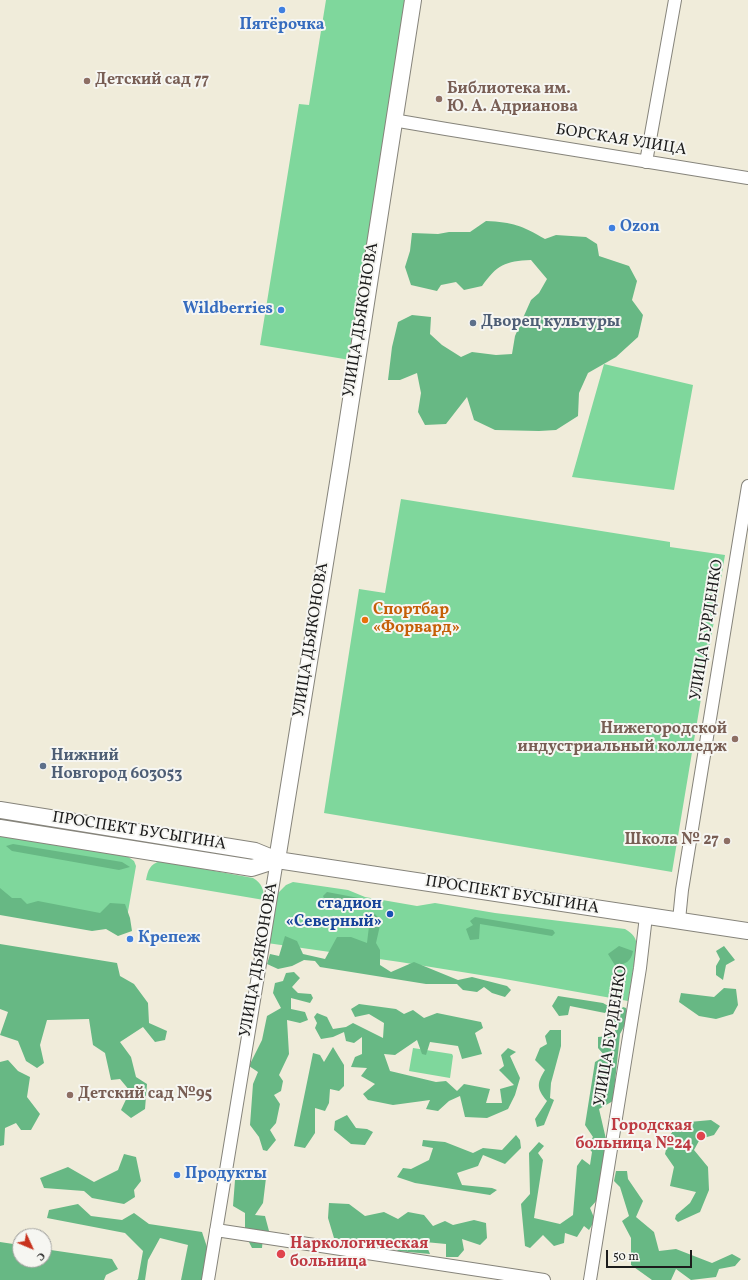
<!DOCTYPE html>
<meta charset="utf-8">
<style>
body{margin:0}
#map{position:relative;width:748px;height:1280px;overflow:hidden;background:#f0ecda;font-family:Vollkorn,serif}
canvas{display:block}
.north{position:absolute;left:12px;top:1228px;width:40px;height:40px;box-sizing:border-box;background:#f6f6f2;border:1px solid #9f9f9c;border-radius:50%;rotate:134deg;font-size:11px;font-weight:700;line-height:16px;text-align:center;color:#1c1c1c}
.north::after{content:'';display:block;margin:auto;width:14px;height:18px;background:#c8321e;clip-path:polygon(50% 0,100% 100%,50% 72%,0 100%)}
.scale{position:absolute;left:606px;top:1250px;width:86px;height:18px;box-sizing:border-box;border:2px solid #1c1c1c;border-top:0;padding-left:5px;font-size:12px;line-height:14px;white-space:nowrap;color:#1c1c1c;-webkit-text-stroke:3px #f6f6f2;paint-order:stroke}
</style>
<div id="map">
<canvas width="748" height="1280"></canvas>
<div class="north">С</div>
<div class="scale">50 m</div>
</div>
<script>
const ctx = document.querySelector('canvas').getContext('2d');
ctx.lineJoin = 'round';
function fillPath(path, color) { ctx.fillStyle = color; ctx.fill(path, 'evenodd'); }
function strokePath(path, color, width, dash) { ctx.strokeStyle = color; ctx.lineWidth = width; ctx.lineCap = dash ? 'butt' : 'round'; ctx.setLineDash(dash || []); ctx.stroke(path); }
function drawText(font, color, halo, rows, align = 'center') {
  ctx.font = font + ' Vollkorn,serif'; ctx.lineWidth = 4; ctx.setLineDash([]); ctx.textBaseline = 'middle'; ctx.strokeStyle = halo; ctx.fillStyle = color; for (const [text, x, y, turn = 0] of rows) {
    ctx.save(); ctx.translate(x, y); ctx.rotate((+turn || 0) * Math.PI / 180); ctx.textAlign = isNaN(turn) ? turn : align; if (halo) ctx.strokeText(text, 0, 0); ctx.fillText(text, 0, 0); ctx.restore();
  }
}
const green = new Path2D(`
 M326,0H405L350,360L260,345L299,104L309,105Z
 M604,364L693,385L674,490L572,477Z
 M401,499L670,542V547L725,555L672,872L324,813L359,589L385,593Z
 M0,835L127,856L134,861L136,866L126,923L0,902Z
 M160,861L253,878C262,883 264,890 264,900L146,880C148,869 150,865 160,861Z
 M293,882L348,890L365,897L417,906L435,903L495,913L625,929C633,934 636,937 637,946L628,1001L499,978L400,962L267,943L276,895L286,885Z
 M413,1048L452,1054L453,1056L450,1078L409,1071Z`);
const forest = new Path2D(`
 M486,221C513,222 522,226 545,239L556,235L586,237L597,244L599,256L629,266L637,281L632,300L643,315L638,337L616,357L588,373L579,393L578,416L556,430L539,431L495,430L474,420L467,397L446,424L425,425L418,412L421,393L417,373L400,380H388L392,347L398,322L412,315L431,317L430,334L442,345L461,357L472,352L496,355L512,354L515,336L531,300L539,293L547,279L531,260C505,261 497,265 482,286L464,290L456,282L441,285L437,291L411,285L405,267L410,251L412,233L438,234L449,232H470Z
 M13,844L122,862L130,867L119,870L12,851L6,846Z
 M0,888L12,898H21L27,904L38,901L100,913L110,903L125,904L130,918L132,931L118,936L106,929L92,931L0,915Z
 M327,892L364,899L366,904L360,906L325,900L323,896Z
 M375,914L381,921L376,943L380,950V965L391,972L414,962L458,980L472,977L507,986L511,990L505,997L492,993L484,987L477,992L463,990L457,984H426L320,967L315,961L304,960L292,966L278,969L267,964L270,954L279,956L285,936L297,941L303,954L325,959L337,937H351L367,943L370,918Z
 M475,917L553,930L555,933L552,936L480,924L479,939L470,940L466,929L473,925L470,921Z
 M0,944L117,963L120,976L134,984L148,1003L149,1023L167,1031L165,1040L155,1042L143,1027L120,1042L131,1057L136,1077L147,1084L145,1109L131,1118L121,1110L130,1091L120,1079L111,1080L105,1053L93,1045L89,1019L47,1020L40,1045L44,1063L37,1068L26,1061L18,1041L0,1035L8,1012L0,1009Z
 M619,946L633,951C631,962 626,963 616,967L608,954Z
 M724,946L735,960L726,965L723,980L716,975V966L720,959L716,951Z
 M294,972L300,978L292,987L298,993L311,994L313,998L310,1003L291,998V1009L305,1012L308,1020L300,1023L287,1020L289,1054L279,1075L283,1081L281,1091L274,1095L280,1104L276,1123L270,1130L276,1140L267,1151L263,1150L259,1137L250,1125L253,1084L258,1072L249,1066L262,1040L267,1016L281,1008L273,993L275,983L283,981L286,973Z
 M724,988L736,989L738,1005L733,1014L716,1019L699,1016L679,1002L681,993L714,997Z
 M558,996L603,1003L610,1007L605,1013L570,1006L568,1015L559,1016L552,1006Z
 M359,1004L396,1009L404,1014L413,1010L424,1018L437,1013L481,1022L483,1028L475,1033L482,1054L462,1059L458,1046L430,1042L426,1055L422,1054L417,1040L395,1055L384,1054L390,1071L436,1082L446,1081L457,1091L464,1084L490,1089L486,1103H502L500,1089L514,1085L499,1070L504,1066L501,1055L508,1048L516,1052L510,1056L520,1078L515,1095L508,1109L487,1118L465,1117L460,1096L449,1101L438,1111L426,1109L430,1100L393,1105L368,1100L363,1094L375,1084L361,1076L367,1068L351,1067L355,1057L362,1054V1037L354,1043L346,1041L344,1032L333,1037L321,1039L315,1028L317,1023L314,1017L317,1013L327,1017L333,1029L346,1027L353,1023L383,1038L384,1023L369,1014L355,1017L351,1009Z
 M623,1007L626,1008L628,1019L620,1034L613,1101L599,1109L609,1152L598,1199L590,1208L595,1220L589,1230L584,1226L577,1237L565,1233L564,1243L554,1246L543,1235L530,1248L525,1246L521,1204L530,1194L529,1153L539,1142L544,1146L538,1153L543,1160L534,1218L560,1224L573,1215L577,1166L582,1159L590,1165L592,1152L587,1146L593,1137L585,1125L595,1062L605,1056L598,1048V1037L617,1035L611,1021Z
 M550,1030H561V1046L551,1083L550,1098L554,1100L544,1125L537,1127L535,1119L547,1101C536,1088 537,1083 545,1070L535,1060L540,1048L547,1044L545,1036Z
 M333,1047L344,1065V1086L339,1091L330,1089L329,1103L325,1111L315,1108V1133L305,1148L294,1146L313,1053L320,1055L324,1062Z
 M8,1060L18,1071L30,1077L27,1097L40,1114L31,1130H21L16,1123L5,1128L4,1145L0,1146V1062Z
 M347,1115L356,1128L367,1129L373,1132L365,1145L351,1144L334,1130L335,1121Z
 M711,1120L720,1126L714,1135L700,1139L694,1150L708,1167L709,1190L700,1212L678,1222L675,1219L676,1215L690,1203L696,1192L670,1186L674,1167L665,1154L669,1137L678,1123Z
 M516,1135L520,1140L521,1148L505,1164L483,1155L478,1166L457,1173L462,1185L492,1188L497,1190L490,1195L415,1183L397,1177L403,1168L411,1169L429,1160L433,1148L422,1146L423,1140L445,1142L473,1153L483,1148L502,1150Z
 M124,1154L136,1157L141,1181L134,1190L135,1197L124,1204L92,1198L84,1191L44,1188L40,1178L68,1167L94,1182L118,1170Z
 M254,1170H261L266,1178L263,1203L255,1215L265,1216L269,1231L263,1237L262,1248H252L245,1234V1213L233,1206L235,1180L253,1177Z
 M616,1171H627L628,1179L643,1201L636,1217L654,1232L659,1251L676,1249L712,1263L732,1254L741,1259L735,1266L719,1269L716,1277L691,1280L676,1269L671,1280H652L631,1265V1238L622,1221L629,1216L620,1187L614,1181Z
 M329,1203L349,1204L365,1216L384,1212L398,1219L408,1212L424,1215L433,1226L445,1221L453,1225L474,1220L486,1223L487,1238L480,1245L462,1239L464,1250L458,1257H446V1244L425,1242L430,1254L398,1251L392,1245L383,1248L334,1238L328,1218Z
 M78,1204L91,1216L122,1220L134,1213L149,1224L202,1232L212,1262L210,1280H181L188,1245L160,1238L148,1260L145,1280H137L138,1279L143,1251L125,1233L47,1218L49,1210Z
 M0,1242L20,1245V1260H44V1249L112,1259L118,1269L106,1275L104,1280H0Z`);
const minor = new Path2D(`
 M393,120L446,129L748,178
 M646,162L675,0
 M679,920L682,890L748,486
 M216,1230L544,1280
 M208,1280L277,860
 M590,1280L640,968L646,916`);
const secondary = new Path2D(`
 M0,810L255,851L277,860L748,931
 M0,828L252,868L277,860
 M277,860L341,464L413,0`);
const markers = [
 [282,10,4,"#3f7fe0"],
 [87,81,4,"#8d6e63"],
 [439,99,4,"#8d6e63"],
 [612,228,4,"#3f7fe0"],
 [281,310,4,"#3f7fe0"],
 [473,323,4,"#5c6f8a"],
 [365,620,4,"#e8710a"],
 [735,739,4,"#8d6e63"],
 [43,766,4,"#5c6f8a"],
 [727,841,4,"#8d6e63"],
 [390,914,4,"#1a4fb4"],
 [130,939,4,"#3f7fe0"],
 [70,1095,4,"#8d6e63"],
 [701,1136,5,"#e0444e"],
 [177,1175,4,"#3f7fe0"],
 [281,1254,5,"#e0444e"]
];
const shopNames = [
 ["Пятёрочка",282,26,"center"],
 ["Ozon",620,228],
 ["Wildberries",273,310,"right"],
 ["Крепеж",138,939],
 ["Продукты",185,1175]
];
const educationNames = [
 ["Детский сад 77",95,81],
 ["Библиотека им.",447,90],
 ["Ю. А. Адрианова",447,108],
 ["Нижегородской",727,730,"right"],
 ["индустриальный колледж",727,748,"right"],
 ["Школа № 27",719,841,"right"],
 ["Детский сад №95",78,1095]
];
const streetNames = [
 ["БОРСКАЯ УЛИЦА",621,141,9],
 ["УЛИЦА ДЬЯКОНОВА",362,320,-81],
 ["УЛИЦА БУРДЕНКО",708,630,-81],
 ["УЛИЦА ДЬЯКОНОВА",312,640,-81],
 ["ПРОСПЕКТ БУСЫГИНА",139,832,9],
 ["ПРОСПЕКТ БУСЫГИНА",512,896,9],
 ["УЛИЦА ДЬЯКОНОВА",260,960,-80],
 ["УЛИЦА БУРДЕНКО",612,1036,-81]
];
const serviceNames = [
 ["Дворец культуры",481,323],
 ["Нижний",51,757],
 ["Новгород 603053",51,775]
];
const foodNames = [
 ["Спортбар",373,611],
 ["«Форвард»",373,629]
];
const transitNames = [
 ["стадион",382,905],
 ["«Северный»",382,923]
];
const healthNames = [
 ["Городская",692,1127],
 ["больница №24",692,1145],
 ["Наркологическая",290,1245,"left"],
 ["больница",290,1263,"left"]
];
fillPath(green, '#7fd79c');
fillPath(forest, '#67b884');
strokePath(minor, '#86847b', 14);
strokePath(secondary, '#86847b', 18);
strokePath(minor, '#fff', 12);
strokePath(secondary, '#fff', 16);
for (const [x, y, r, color] of markers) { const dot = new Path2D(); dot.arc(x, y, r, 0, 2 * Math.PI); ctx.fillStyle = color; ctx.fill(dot); strokePath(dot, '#f6f6f2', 1.5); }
drawText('bold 16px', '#366cbe', '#f6f6f2', shopNames, 'left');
drawText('bold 16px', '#785e54', '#f6f6f2', educationNames, 'left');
drawText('16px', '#1c1c1c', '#f6f6f2', streetNames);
drawText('bold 16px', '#4e5e75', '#f6f6f2', serviceNames, 'left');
drawText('bold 16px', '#c56008', '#f6f6f2', foodNames, 'left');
drawText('bold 16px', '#164399', '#f6f6f2', transitNames, 'right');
drawText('bold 16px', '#be3a42', '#f6f6f2', healthNames, 'right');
</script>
